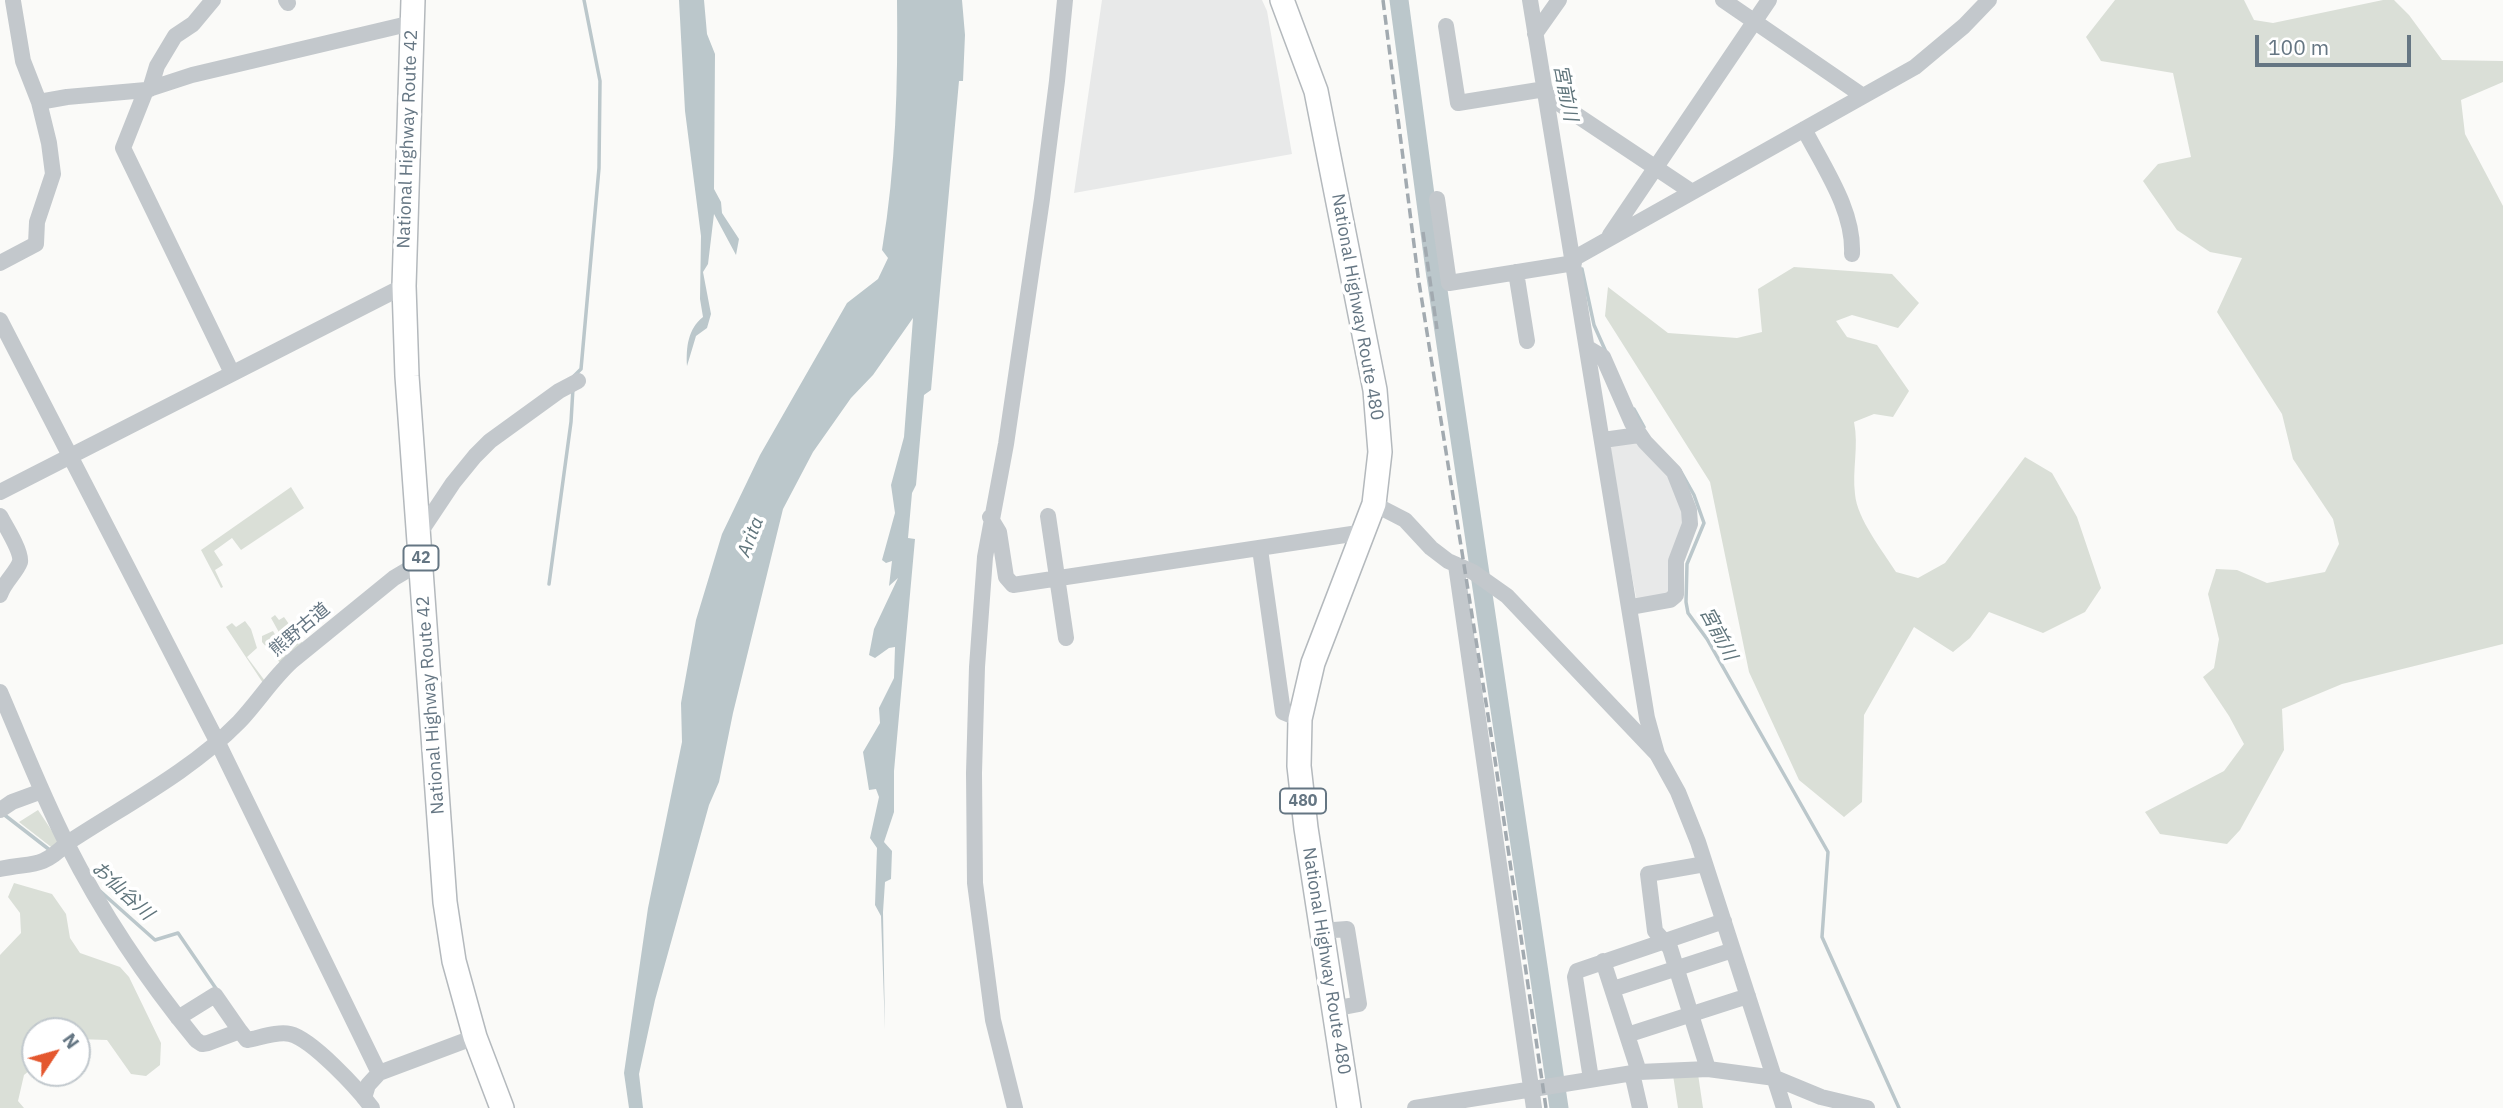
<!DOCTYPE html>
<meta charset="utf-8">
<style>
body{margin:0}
#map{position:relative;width:2503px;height:1108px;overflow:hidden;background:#fafaf8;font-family:"IBM Plex Sans",sans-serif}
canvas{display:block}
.north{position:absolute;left:21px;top:1017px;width:70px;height:70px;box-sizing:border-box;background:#fff;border:2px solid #c1c8cd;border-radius:50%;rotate:54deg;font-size:19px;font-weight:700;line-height:28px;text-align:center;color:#657683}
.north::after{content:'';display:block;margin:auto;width:24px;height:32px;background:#e4572e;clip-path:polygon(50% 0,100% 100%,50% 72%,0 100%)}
.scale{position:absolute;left:2255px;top:35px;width:156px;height:32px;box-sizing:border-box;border:4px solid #657683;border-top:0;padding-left:9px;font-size:21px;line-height:24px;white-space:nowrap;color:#657683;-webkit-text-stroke:5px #fff;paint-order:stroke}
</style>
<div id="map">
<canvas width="2503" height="1108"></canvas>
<div class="north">N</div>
<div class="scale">100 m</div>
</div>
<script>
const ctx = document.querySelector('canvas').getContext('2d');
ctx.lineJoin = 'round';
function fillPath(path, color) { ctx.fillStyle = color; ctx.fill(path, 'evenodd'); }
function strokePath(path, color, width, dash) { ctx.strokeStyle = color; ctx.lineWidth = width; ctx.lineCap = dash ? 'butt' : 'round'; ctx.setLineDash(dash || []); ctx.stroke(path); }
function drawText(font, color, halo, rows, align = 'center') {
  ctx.font = font + ' "IBM Plex Sans","Noto Sans JP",sans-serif'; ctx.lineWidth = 7; ctx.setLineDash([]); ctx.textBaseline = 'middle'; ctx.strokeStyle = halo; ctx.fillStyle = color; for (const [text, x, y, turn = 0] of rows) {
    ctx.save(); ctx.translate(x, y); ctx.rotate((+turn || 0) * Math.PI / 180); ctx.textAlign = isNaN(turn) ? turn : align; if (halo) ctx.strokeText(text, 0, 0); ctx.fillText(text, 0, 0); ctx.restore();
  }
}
const built = new Path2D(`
 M1102,0H1262L1267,11L1292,154L1074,193Z
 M1637,438L1666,465L1687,512L1675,591L1637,602L1607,443Z`);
const green = new Path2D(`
 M2115,0H2244L2254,20L2273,23L2383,0H2394L2409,15L2442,60L2503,61V82L2461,100L2465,134L2503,206V644L2342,684L2282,709L2284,750L2240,830L2227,844L2160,834L2145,812L2224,771L2244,744L2229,716L2203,677L2214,668L2219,639L2208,594L2216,569L2237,570L2267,583L2325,572L2339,544L2333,519L2293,459L2282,414L2217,312L2242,258L2210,252L2177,230L2143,181L2158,164L2191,157L2173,73L2101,61L2086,37Z
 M1794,267L1892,274L1919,303L1898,328L1852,315L1836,321L1847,337L1877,345L1909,391L1893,417L1874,414L1854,422C1859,446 1852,470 1855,494C1857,519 1883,551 1896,572L1918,578L1945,563L2025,457L2052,473L2077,517L2101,588L2085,612L2043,633L1989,612L1970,638L1953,652L1914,627L1864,715L1862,802L1844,817L1799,780L1749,672L1710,482L1605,316L1608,287L1668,333L1737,338L1762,332L1758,289Z
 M291,487L304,508L241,550L232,538L214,551L223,565L215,570L223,587L221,588L201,550Z
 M275,615L279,620L284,617L303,644L291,654L271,618Z
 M245,621L251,629L257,648L247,657L265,681L263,683L226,627L232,623L236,627Z
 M273,631L288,657L281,664L262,642V636Z
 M38,810L60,843L55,850L19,822Z
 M14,883L52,894L66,914L70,938L80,953L120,967L129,977L161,1043L160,1065L146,1076L131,1074L107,1040L77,1039V1031H35V1066L24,1075L18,1101L24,1108H0V955L21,933L20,913L8,897Z
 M1698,1074L1703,1108H1678L1673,1075Z`);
const water = new Path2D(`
 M679,0H704L707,34L715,54L714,189L721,202L722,213L739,239L736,255L714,214L708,264L703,272L711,314L707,328L696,336L687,366C686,347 688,329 703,317L700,299L701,236L685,111Z
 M897,0H962L965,35L963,81H959L931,390L924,395L916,485L912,493L908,538L915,539L894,771V812L884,842L892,851L891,879L885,882L883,912L885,1030L881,916L875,905L877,848L870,838L879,797L876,789L869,790L863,752L880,723L879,708L894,678L895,647L889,648L875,658L869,655L874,629L898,578L889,586L892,561L886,563L882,560L895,513L891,485L904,437L913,318L873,375L851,398L813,452L783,509L733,713L719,782L709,805L655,1000L639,1074L643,1108H629L624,1073L648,908L682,742L681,703L696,620L722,534L760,455L847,303L878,279L888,258L882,250C896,167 898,84 897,0Z`);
const stream = new Path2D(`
 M1582,269L1594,325L1606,352
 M574,376L581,369L599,168L600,81L584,0
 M1634,409L1644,427
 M1680,470L1694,495L1704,523L1687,564L1686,602L1688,613L1707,639L1828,852L1822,937L1899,1108
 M549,584L571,422L573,388
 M2,813L51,851
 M100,891L155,940L178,933L217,990`);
const river = new Path2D(`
 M1399,0L1435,270L1559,1108`);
const minor = new Path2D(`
 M286,0L288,3
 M1530,0L1647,718L1657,754
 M1723,0L1863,96
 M1446,26L1458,103L1545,89
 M1535,34L1559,0
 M150,89L157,66L175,36L193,24L213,0
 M146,90L123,148L232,373
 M1545,94L1692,192
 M39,102L67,97L146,90L192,75L412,23
 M1804,129C1824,168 1854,210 1852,254
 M1437,199L1449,283L1574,263
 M1610,235L1769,0
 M1573,259L1915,67L1964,26L1989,0
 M0,263L36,244L37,222L53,174L49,143L39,102L23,61L13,1
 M1516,272L1527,341
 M0,320L217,741L379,1073
 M1588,348L1603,357L1632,423L1645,442L1674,472L1689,510L1690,524L1676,561V595L1670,600L1631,607
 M1603,440L1639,435
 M0,492L404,286
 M1374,504L1405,520L1431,548L1448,561L1473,572L1507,596L1657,754L1678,792L1698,842L1784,1108
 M0,516C5,525 22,552 20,562C16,573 4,582 0,595
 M1048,516L1066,638
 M990,517L999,532L1006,577L1013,585L1365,532
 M419,534L453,483L475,456L490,441L559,391L578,381
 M1260,549L1283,712L1300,719
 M1456,565L1534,1108
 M0,692C22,743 42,795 67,844C103,915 146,979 196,1040L202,1044L208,1043L240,1031L247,1040C259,1038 278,1031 290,1034C312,1039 359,1090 372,1108
 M0,810L12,802L42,791
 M1705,864L1648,874L1655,931L1670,948L1708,1069
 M0,869C32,862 41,869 66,844C125,805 190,772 239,722C258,702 272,679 292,661L394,578L421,562
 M1321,931L1347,929L1359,1004L1333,1009
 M1603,961L1639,1072
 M1613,989L1733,950
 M178,1018L215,995L240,1031
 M1627,1035L1748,996
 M1632,1073L1640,1108
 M1591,1079L1575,977L1577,971L1724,921
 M364,1098L368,1085L379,1073L475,1037
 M1015,1108L993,1020L975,883L974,773L977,667L985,557L1006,444L1042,199L1057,81L1065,0
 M1415,1108L1639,1072L1708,1069L1775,1078L1821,1097L1867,1108`);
const highway = new Path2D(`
 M413,0L404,286L407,376L445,902L454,961L475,1037L502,1108
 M1282,0L1316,91L1375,390L1380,452L1374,504L1313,663L1300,719L1299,766L1306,828L1349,1108`);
const rail = new Path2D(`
 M1383,0L1418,276L1494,753L1546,1108
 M1423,232L1437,329`);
const shields = [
 [421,558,35],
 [1303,801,46]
];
const shieldNames = [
 ["42",421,558],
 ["480",1303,801]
];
const streetNames = [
 ["National Highway Route 42",408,139,-88],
 ["National Highway Route 480",1357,307,80],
 ["熊野古道",300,630,-40],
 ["National Highway Route 42",431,705,-94],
 ["National Highway Route 480",1326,961,81]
];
const waterNames = [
 ["宮前川",1565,93,79],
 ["Arita",751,537,-69],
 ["宮前川",1718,634,62],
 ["お仙谷川",122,891,43]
];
fillPath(built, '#e8e9e9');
fillPath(green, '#dadfd7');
fillPath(water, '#bbc7cb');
strokePath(stream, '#bbc7cb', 3.5);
strokePath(river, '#bbc7cb', 19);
strokePath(highway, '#b4b9bd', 26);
strokePath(minor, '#c3c8cc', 16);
strokePath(highway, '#fff', 23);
strokePath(rail, '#a2aab0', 3.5, [10, 5]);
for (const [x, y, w] of shields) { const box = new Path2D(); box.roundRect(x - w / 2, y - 12.5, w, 25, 5); ctx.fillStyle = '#fff'; ctx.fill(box); strokePath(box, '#657683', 2); }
drawText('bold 16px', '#657683', null, shieldNames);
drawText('18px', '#657683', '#fff', streetNames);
drawText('italic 19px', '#60757c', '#fff', waterNames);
</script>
